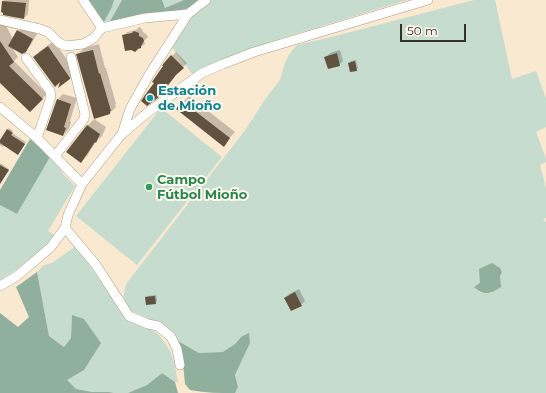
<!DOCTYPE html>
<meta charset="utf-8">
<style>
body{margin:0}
#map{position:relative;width:546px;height:393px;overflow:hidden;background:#fae9d1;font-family:Montserrat,sans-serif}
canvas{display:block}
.scale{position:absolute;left:400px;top:24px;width:66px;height:18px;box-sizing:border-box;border:2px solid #363027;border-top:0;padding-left:5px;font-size:12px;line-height:14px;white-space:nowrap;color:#363027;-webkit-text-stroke:3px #fff8ee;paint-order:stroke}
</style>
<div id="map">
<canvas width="546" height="393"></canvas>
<div class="scale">50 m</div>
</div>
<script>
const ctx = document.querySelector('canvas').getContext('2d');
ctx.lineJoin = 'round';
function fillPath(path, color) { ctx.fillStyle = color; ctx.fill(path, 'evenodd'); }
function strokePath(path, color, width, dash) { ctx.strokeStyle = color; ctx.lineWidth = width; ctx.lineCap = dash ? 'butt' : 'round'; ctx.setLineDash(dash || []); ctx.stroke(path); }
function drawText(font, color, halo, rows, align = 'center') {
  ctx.font = font + ' Montserrat,sans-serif'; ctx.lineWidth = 4; ctx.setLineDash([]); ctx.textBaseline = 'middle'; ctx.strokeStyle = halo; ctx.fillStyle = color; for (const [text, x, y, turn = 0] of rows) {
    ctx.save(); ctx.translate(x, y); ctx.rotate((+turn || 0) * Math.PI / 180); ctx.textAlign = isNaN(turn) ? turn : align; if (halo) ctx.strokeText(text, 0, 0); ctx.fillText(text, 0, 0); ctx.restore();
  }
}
const green = new Path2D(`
 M114,0H122L109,23L104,22L112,7Z
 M162,0H184L165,8Z
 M211,0H407L276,40L206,66L193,75L171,46C183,29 193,11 211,0Z
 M474,0H495L512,79L536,71L546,99V127L536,132L546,159V162L540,165L546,188V218L543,219L546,222V393H235L238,387L235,375L250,343L241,337L235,344L224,352L199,353L178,341L164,326L129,310L123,299L126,284L246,129L266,98L280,80L285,62L290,53L297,45L339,35Z
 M161,108L222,157L137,265L76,216Z
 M50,157L56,163L64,175L75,186L48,231L56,236C39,253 21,268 0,280V205L17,214Z
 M76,246L110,295L147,327L157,333L163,340L170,351L174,361L178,382H175L162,373L147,385L128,393H114L109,392H92L75,389L66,380L84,370L72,315L71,338L64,347L49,336L37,272L44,265L52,263Z`);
const forest = new Path2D(`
 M88,0H114L112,7L104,22Z
 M122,0H162L165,8L184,0H201L189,8L169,13L109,23Z
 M30,139L50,157L17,214L0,205V190Z
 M492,263L500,268L502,272L500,276L501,287C490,294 485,296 474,287L480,283L479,269Z
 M37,272L49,336L64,347L71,338L72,315L84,319L101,343L84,370L67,380L76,389L92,392H109L114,393H0V313L18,327L29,317L16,287Z
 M249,333L250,343L235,375L238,387L235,393C220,393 205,393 190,390L185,384L182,354L178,341L199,353L223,352L235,344L241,337Z
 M162,373L175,382L178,393H128L147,385Z`);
const shadow = new Path2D(`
 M4,0H29L28,14L24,18L3,1Z
 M4,22L13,39L19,31L23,26L37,34L30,46L25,51L11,46L18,57L14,61L47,94L30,111L0,72V24Z
 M139,27L142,29L143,32L146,34L148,37L144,41L145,44L141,47L123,36L127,32L136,30Z
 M54,41L76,73L70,79L62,78L34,57L40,51Z
 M99,44L105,68H106L116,104L115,105L116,107L110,113L78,54L84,48Z
 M340,50L343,61L339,65L326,57L330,53Z
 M176,52L187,63L180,70L155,83L165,63Z
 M356,60L358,68L356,70L349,63L351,61Z
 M63,94L77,98L70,121L71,122L69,129L63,135L57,100Z
 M189,96L235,132L223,145L183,102Z
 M94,119L106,127L102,136L96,141L87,156L81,162L67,152L88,125Z
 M9,128L13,131L12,133L26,142L20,152L5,145L3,147L0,145V142Z
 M0,163L9,169L0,184Z
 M299,289L305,301L301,305L285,298L289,294Z
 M156,295L157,301L155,303L146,297L148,296Z`);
const building = new Path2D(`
 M2,1L26,3L24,19L3,15V13L1,12Z
 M17,30L33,39L26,52L22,54L8,46Z
 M134,31L139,33V36L143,38L144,41L141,46V48L138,49L135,52L131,50L125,51L122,35L132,33Z
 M0,41L14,62L9,66L43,99L30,112L0,83Z
 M48,46L70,78V79L58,88L60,82L55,87L33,57Z
 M93,50L99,74L100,73L111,111H110V114L94,119L76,54Z
 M337,53L340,66L328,69L324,57Z
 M171,55L184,68L176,75L159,97L147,106L141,101L145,95L154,83L152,82L163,66H162L164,63Z
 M355,61L357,71L350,72L348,63Z
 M57,99L71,104L64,127L66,128L63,136L46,130Z
 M182,101L230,138L224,147L176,109Z
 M87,125L100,134L96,143L95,142L81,163L66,152Z
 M7,129L13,133L11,135L25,144L18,155L0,143V140Z
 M0,165L9,170L0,184Z
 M295,292L302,306L291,311L284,298Z
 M155,296L156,304L146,305L145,297Z`);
const minor = new Path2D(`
 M83,0L102,28
 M0,20L40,29L48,32L59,43L66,46L83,44L94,38L102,28L145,18L188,14
 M26,58L50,91L51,97L37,138
 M0,107L37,138L82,184
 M122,134L130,109L149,75L188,14L206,0
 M55,156L84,119L85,114L71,57
 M65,228L96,265L129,316L148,324L158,326L171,337L177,349L180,365
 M0,286L17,276L51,247L65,228L68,215L82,184L121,135L147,113L202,73L223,64L254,52L428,0`);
const markers = [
 [150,98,4,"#0f9aa8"],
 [149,187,4,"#2e9e5b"]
];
const cultureNames = [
 ["Estación",158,91],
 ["de Mioño",158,106]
];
const leisureNames = [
 ["Campo",157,180],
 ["Fútbol Mioño",157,195]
];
fillPath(green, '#c6dcce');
fillPath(forest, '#90af9c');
fillPath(shadow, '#0003');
fillPath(building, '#60523e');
strokePath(minor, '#ab9c85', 10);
strokePath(minor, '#fff', 9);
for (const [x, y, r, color] of markers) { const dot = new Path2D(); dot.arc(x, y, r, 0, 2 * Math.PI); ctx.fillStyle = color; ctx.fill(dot); strokePath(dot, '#fff8ee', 1.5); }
drawText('bold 13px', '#0d838f', '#fff8ee', cultureNames, 'left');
drawText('bold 13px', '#27864d', '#fff8ee', leisureNames, 'left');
</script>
